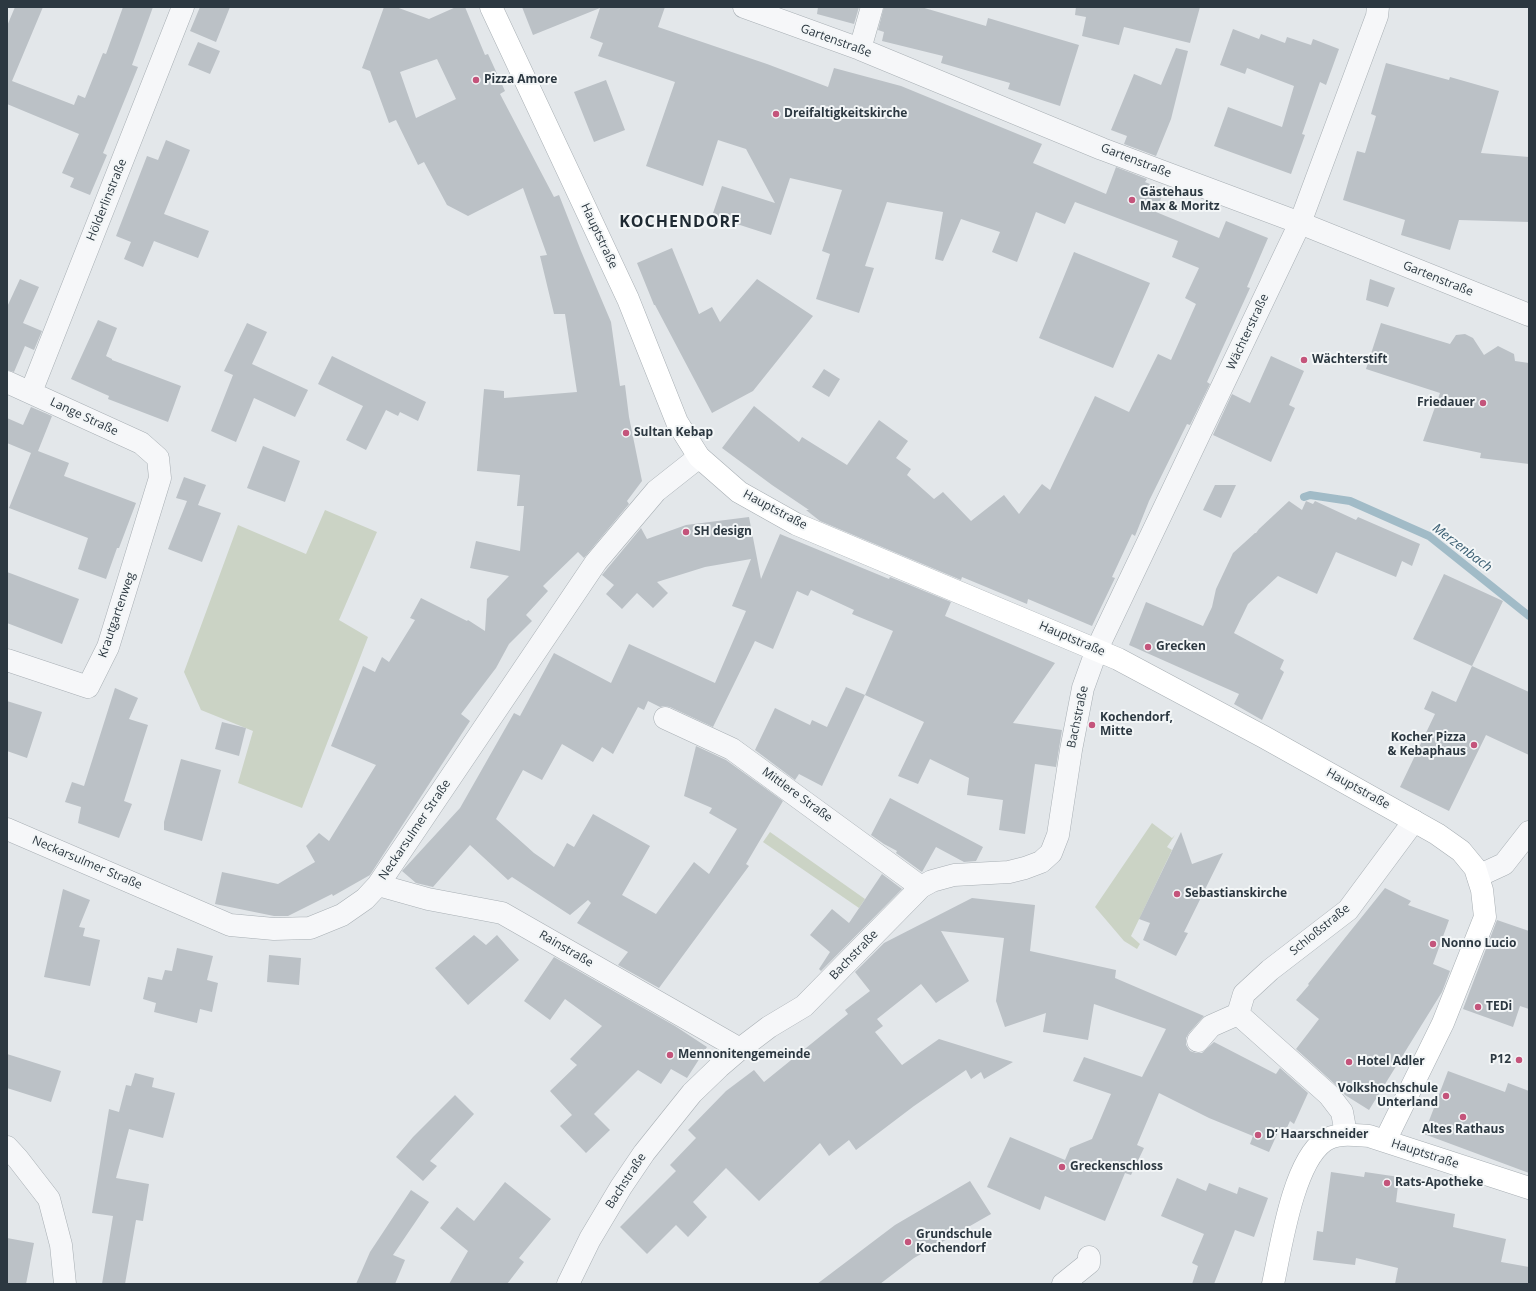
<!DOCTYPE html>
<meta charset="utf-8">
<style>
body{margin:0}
#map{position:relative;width:1536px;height:1291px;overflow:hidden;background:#e3e7ea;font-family:"Open Sans",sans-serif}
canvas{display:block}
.frame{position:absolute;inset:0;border:8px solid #2c3841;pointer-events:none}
</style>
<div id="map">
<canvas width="1536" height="1291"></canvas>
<div class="frame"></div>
</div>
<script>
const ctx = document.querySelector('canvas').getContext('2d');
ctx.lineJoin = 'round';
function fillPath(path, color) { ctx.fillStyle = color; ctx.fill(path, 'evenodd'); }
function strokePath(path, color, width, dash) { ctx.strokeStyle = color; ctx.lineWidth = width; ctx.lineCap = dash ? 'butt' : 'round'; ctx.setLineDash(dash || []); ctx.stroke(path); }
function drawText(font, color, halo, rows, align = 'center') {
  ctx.font = font + ' "Open Sans",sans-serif'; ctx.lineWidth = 4; ctx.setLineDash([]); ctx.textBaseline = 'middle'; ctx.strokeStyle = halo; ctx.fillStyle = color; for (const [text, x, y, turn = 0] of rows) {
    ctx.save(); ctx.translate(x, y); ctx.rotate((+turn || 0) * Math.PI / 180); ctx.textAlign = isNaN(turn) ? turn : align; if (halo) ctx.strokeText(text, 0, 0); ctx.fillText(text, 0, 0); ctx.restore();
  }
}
const green = new Path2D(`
 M325,510L377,532L339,620L368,637L302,808L238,783L253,731L201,710L184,672L238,525L306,554Z
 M1152,823L1172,838L1175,835L1167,847L1172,850L1131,936L1140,944L1137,949L1124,941L1095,907Z
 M770,832L865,899L859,908L763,842Z`);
const stream = new Path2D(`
 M1304,497L1310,495L1350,501L1429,536L1529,616`);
const building = new Path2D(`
 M15,7H43L12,81L74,105L78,95L85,98L103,53L106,54L123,7H153L132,65L138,67L103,153L107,155L90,195L70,187L74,178L62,173L79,134L7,104V26Z
 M200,7H230L216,42L190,31Z
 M384,7H396L429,19L456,7H465L485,55L488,54L505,91L500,94L554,197L559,195L581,251L611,322L620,386L625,385L629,417L642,481L627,501L629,504L584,558L578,552L543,586L548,591L526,615L532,621L509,644L496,668L461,714L470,721L370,875L333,896L332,894L288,916H274L215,904L222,872L278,884L315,862L306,846L319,833L329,841L376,765L331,746L363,666L375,672L382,657L389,662L415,620L410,618L421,598L467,621L468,620L485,631L487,599L509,576L470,568L476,541L520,551L524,506H517L520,475L477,471L484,389L504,391V398L577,392L565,314H554L540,256L547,255L523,188L468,216L447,205L424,162L418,165L396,120L389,123L370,71L362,68ZM437,59L456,99L416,118L400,72Z
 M522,7H665L658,27L767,64L828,87L834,68L901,86L1042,144L1033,163L1106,194L1116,167L1147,179L1145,182L1164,190L1156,212L1219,238L1226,221L1268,238L1247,287L1250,288L1207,382L1210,384L1190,425L1187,424L1149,501L1135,536L1132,534L1112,577L1115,578L1092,626L1028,599L1027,604L962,577L961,580L820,521L806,510H809L772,485L722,448L754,406L799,442L802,437L847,465L879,420L908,441L896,458L911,469L907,475L934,499L943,492L971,521L1004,495L1019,514L1042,484L1050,490L1095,396L1129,412L1158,354L1171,360L1196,304L1185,298L1199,268L1172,257L1178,241L1075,202L1065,224L1036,212L1017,262L992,252L1000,232L961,219L943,261L935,259L943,212L887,202L865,266L874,268L859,313L816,299L830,254L822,251L842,190L790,178L771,235L712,216L722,186L775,203L746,149L718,140L703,186L646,166L675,82L598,56L603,43L590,38L600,8L533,35Z
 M818,7H859L854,24L817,14Z
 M884,7H921L986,26L988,18L1079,45L1060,106L1008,89L1010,83L941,63L943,56L882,41L884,32L878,30Z
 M1076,7H1200L1190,43L1124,27L1119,45L1082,36L1086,17L1075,15Z
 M1233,29L1259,39L1261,34L1285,43L1287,37L1311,45L1313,39L1339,49L1326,85L1320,82L1302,134L1305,135L1291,174L1214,146L1228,107L1282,127L1294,86L1247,68L1245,74L1220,65Z
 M198,42L220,51L210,74L188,65Z
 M1176,48L1188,51L1171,119L1156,156L1124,144L1127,136L1111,130L1134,74L1161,85Z
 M1386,63L1449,80L1450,77L1499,91L1481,153L1529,157V222L1459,220L1450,250L1401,235L1405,220L1343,200L1357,151L1365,153L1376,116L1371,114Z
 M606,80L625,130L594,142L574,92Z
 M166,140L190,150L164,214L209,231L198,258L154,241L143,267L124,259L131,242L116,236L147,156L158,160Z
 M672,248L699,314L712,307L720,322L757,279L813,316L753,391L712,413L655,305H654L637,263Z
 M1074,252L1150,283L1113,368L1039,338Z
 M20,279L39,287L23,323L42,331L34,350L25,346L14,372L7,370V307Z
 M1370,279L1395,288L1388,307L1366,300Z
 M98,320L117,328L106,356L112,359V360L181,386L168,422L108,399L109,396L71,379Z
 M247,323L267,332L252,364L308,390L295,417L254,398L236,442L211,431L233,375L224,371Z
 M1381,323L1450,344L1456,335L1465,334L1473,338L1484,355L1498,346L1514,354L1515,361L1529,363V464L1480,458L1481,453L1423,441L1440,393L1366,369Z
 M332,356L426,402L418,421L400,412L398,416L386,410L366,450L346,440L363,406L318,384Z
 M1271,356L1304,371L1289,405L1295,408L1271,462L1213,435L1232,394L1250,403Z
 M824,369L840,379L829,397L812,387Z
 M31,407L52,416L38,451L69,463L64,476L136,503L119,548H117L106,579L78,569L88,538L9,508L31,453L7,443V418L23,425Z
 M263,446L300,461L285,502L247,488Z
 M184,477L206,485L198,505L221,513L202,562L168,549L187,501L176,498Z
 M1215,485H1236L1221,518L1203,510Z
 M1289,501L1302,510L1306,501L1313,504L1315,501L1356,520L1358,517L1420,544L1412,566L1402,561L1396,577L1336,552L1317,594L1278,576L1248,604L1234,633L1284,660L1280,669L1284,672L1262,720L1234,704L1239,694L1129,645L1146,602L1203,626L1212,607L1216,589L1233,553L1255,533H1256L1259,529Z
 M749,517L761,579L780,534L889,579L890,577L951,602L945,616L1055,663L1013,723L1062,730L1056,767L1035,764L1025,834L999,830L1003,800L967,795L969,778L930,759L918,784L898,776L924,722L865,695L893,631L852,614L854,610L811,590L808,596L797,591L773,649L755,641L713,727L670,707L664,706L660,707L648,701L644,710L638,707L613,754L602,747L593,762L562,744L542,780L523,770L496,819L534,853L554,867L567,843L574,847L593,814L650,846L622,895L656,914L694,862L709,874L737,829L709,813L712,808L684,796L696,746L726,760L783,801L746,864L749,866L659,988L618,965L628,952L577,923L591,903L588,900L570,915L512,877L508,880L470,845L433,887L416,883L402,871L460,808L514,713L520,716L554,653L611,683L629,644L715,683L746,611L732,606L751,559L705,567L657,582L668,593L653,608L637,593L622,609L606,594L614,585L602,575L641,528L647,539L686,525Z
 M7,572L79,599L62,644L7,623Z
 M1444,574L1503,601L1472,666L1529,692V755L1486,735L1449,811L1400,787L1435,714L1424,709L1432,691L1456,702L1472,666L1413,639Z
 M846,687L865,695L822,786L799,774L795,780L755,750L775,708L810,725L812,720L827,727Z
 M115,688L138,698L129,719L148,725L124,801L132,804L119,838L78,823L81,807L65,802L72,782L84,786Z
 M7,701L42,712L27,758L7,751Z
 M222,722L246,728L239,756L215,749Z
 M181,759L221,770L202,841L164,830V822Z
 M890,798L983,847L976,861L964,862L936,847L922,872L896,853L897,851L884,844L871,835Z
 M1181,832L1192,864L1223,853L1184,932L1188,933L1176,956L1143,940L1150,923L1139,919Z
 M882,874L902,889L821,971L819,969L830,952L810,935L832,909L849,923Z
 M1385,888L1411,901L1408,905L1449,920L1433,964L1450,971L1442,992L1369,1110L1345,1095L1337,1086L1296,1049L1319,1019L1296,1000L1309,985L1308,984Z
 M63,889L90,900L79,927L85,928L83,936L100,940L90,986L44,977Z
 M972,898L1035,905L1030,951L1116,970L1115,978L1204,1016L1189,1033L1186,1038V1045L1190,1051L1196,1053H1202L1214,1042L1276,1074L1280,1068L1308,1093L1294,1124L1290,1121L1285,1132L1279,1130L1269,1152L1250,1144L1253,1136L1209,1118L1159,1093L1137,1145L1144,1148L1131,1175L1125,1173L1105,1221L1045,1196L1040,1210L987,1187L1010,1137L1065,1160L1070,1148L1092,1139L1111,1094L1073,1081L1084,1057L1142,1077L1166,1029L1094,1004L1088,1040L1043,1032L1046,1013L1005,1027L996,1001L1004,938L941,931L969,981L936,1003L921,984L877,1019L883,1026L875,1032L902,1065L939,1039L1013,1062L984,1079L981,1072L971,1079L966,1070L914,1106L856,1150L849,1140L829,1156L820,1143L759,1201L726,1168L693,1202L707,1217L688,1237L676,1225L647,1254L620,1227L676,1171L670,1165L696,1138L688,1130L726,1091L754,1070L764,1082L848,1014L845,1010L870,991L855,972L884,943Z
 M1497,920L1529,931V1009L1520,1006L1513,1027L1463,1009Z
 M474,935L486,945L497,935L519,960L468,1005L435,968Z
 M177,948L213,956L207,980L218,983L212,1012L200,1009L197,1023L154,1012L156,1003L143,999L148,977L162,980L165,970L172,971Z
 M269,955L301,958L299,985L267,982Z
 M554,957L675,1026L707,1047L687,1078L671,1069L661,1084L638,1070L594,1114L610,1130L586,1153L560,1126L572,1115L550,1091L577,1065L570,1059L602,1026L565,999L550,1020L524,1001Z
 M7,1054L61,1071L51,1102L7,1088Z
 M1448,1071L1505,1092L1508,1083L1529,1091V1173L1424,1134Z
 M135,1073L154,1078L152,1087L175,1093L163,1138L129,1129L116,1178L149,1184L143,1221L136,1220L125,1284H102L113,1216L92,1213L109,1109L119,1112L126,1085L131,1086Z
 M455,1095L474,1114L430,1161L437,1166L423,1181L396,1157L413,1137Z
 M1331,1172L1364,1177L1365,1172L1399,1177L1396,1202L1455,1214L1453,1227L1506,1239L1501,1262L1529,1267V1284H1395L1398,1268L1356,1258L1355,1265L1313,1260L1317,1231L1323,1232Z
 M1177,1178L1206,1191L1209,1183L1237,1194L1239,1187L1268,1198L1254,1237L1235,1230L1214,1284H1192L1198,1266L1192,1263L1204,1234L1161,1216Z
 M970,1181L991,1214L914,1258L880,1284H817L895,1225Z
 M505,1182L551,1219L519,1258L524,1262L507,1284H449L468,1251L440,1228L457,1207L474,1221Z
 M411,1190L429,1202L393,1255L405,1260L395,1284H356L370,1252Z
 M7,1238L34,1243L26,1284H7Z`);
const minor = new Path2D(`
 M744,7L860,49L1102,149L1300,223L1529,315
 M860,49L872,7
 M7,382L141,443L158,458L160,478L108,647L88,687L7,660
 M31,392L183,7
 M665,718L732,749L921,887
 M7,829L230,925L274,929L310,928L342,915L365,899L378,885L596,562L656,491L699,457
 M1478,876L1504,864L1529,832
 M378,885L428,899L502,913L740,1049
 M1238,1014L1244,994L1270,970L1348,910L1414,821
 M1238,1014L1329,1095L1342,1112L1346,1134
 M1198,1041L1211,1026L1238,1014
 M7,1147L18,1159L49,1199L61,1245L65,1284
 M568,1284L590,1239L621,1187L644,1153L692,1093L719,1067L740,1049L769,1027L804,1006L921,887L932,881L954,875L1009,872L1025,868L1041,862L1051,853L1058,835L1071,750L1083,688L1097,649L1300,223L1377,16L1378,7
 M1063,1284L1089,1263V1257`);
const secondary = new Path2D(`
 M491,7L628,299L677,422L699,457L739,492L796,524L1118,659L1264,737L1437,834L1461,851L1475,868L1482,890L1485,917L1443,1023L1385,1141
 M1273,1284C1281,1247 1293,1163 1324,1141C1337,1132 1354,1135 1369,1136L1529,1188`);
const markers = [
 [476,80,4,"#c4547b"],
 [776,114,4,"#c4547b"],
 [1132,200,4,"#c4547b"],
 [1304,360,4,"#c4547b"],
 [1483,403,4,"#c4547b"],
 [626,433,4,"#c4547b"],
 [686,532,4,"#c4547b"],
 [1148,647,4,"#c4547b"],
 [1092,725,4,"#c4547b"],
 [1474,745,4,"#c4547b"],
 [1177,894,4,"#c4547b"],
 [1433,944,4,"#c4547b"],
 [1478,1007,4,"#c4547b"],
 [670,1055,4,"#c4547b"],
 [1519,1060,4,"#c4547b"],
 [1349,1062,4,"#c4547b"],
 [1446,1096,4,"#c4547b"],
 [1463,1117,4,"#c4547b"],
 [1258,1135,4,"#c4547b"],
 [1062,1167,4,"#c4547b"],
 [1387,1183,4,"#c4547b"],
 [908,1242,4,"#c4547b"]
];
const streetNames = [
 ["Gartenstraße",836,41,20],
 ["Gartenstraße",1136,161,21],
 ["Hölderlinstraße",107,200,-68],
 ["Hauptstraße",599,236,65],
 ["Gartenstraße",1438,279,22],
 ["Wächterstraße",1248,332,-65],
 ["Lange Straße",84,417,25],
 ["Hauptstraße",775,510,28],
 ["Krautgartenweg",117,615,-71],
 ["Hauptstraße",1072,639,23],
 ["Bachstraße",1078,717,-78],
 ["Hauptstraße",1358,789,29],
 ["Mittlere Straße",797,795,36],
 ["Neckarsulmer Straße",415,830,-56],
 ["Neckarsulmer Straße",87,863,23],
 ["Schloßstraße",1320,930,-39],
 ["Rainstraße",566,949,30],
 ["Bachstraße",854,955,-46],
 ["Hauptstraße",1425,1154,18],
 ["Bachstraße",626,1181,-57]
];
const poiNames = [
 ["Pizza Amore",484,80],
 ["Dreifaltigkeitskirche",784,114],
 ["Gästehaus",1140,193],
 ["Max & Moritz",1140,207],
 ["Wächterstift",1312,360],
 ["Friedauer",1475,403,"right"],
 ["Sultan Kebap",634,433],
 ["SH design",694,532],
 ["Grecken",1156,647],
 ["Kochendorf,",1100,718],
 ["Mitte",1100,732],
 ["Kocher Pizza",1466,738,"right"],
 ["& Kebaphaus",1466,752,"right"],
 ["Sebastianskirche",1185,894],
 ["Nonno Lucio",1441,944],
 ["TEDi",1486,1007],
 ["Mennonitengemeinde",678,1055],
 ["P12",1511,1060,"right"],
 ["Hotel Adler",1357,1062],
 ["Volkshochschule",1438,1089,"right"],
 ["Unterland",1438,1103,"right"],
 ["Altes Rathaus",1463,1130,"center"],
 ["D‘ Haarschneider",1266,1135],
 ["Greckenschloss",1070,1167],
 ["Rats-Apotheke",1395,1183],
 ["Grundschule",916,1235],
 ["Kochendorf",916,1249]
];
const waterNames = [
 ["Merzenbach",1462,548,37]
];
const districtNames = [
 ["KOCHENDORF",680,222]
];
fillPath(green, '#cbd3c5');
strokePath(stream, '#a1bbc7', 8);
fillPath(building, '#bbc1c6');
strokePath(minor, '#a8afb4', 23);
strokePath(secondary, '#a8afb4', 23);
strokePath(minor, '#f6f7f9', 22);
strokePath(secondary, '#fff', 22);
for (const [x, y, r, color] of markers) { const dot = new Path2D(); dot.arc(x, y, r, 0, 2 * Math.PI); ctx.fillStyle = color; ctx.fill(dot); strokePath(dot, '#f3f6f7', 1.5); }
drawText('12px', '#2c3841', '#f3f6f7', streetNames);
drawText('bold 12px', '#2c3841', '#f3f6f7', poiNames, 'left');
drawText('italic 13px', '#3a5e72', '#f3f6f7', waterNames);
ctx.letterSpacing = '1px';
drawText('bold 16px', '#1e2932', '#f3f6f7', districtNames);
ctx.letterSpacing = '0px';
</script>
